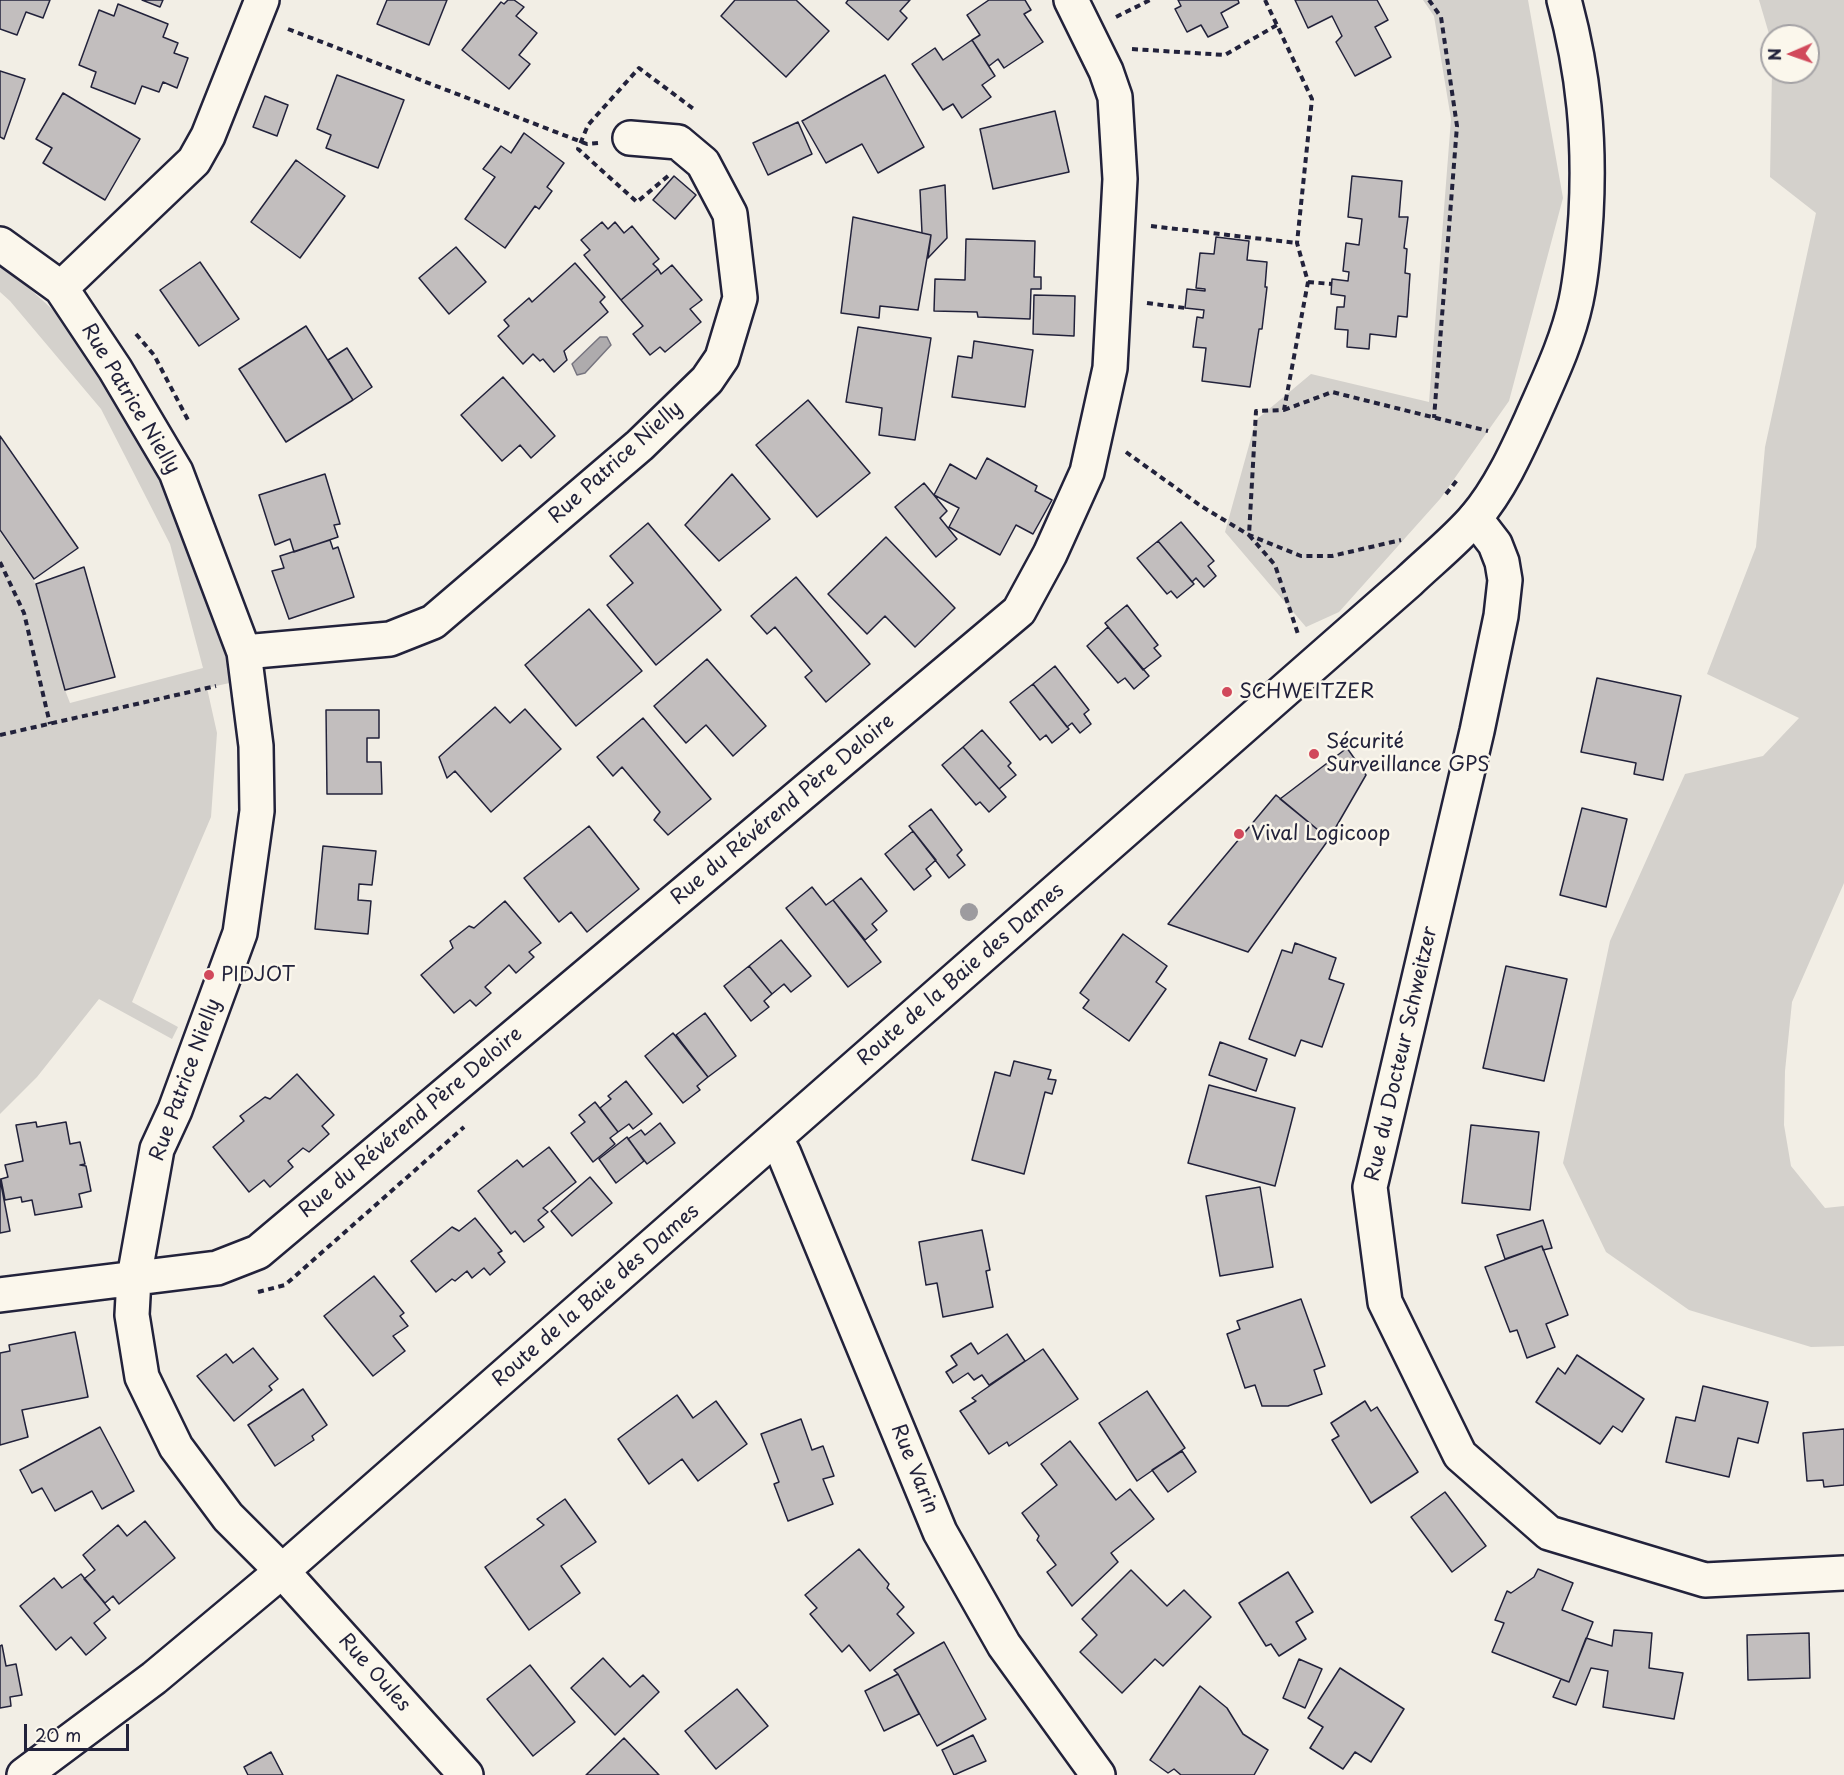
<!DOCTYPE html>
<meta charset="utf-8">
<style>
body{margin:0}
#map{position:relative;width:1844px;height:1775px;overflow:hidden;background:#f2eee5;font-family:"Playpen Sans",sans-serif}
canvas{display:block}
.north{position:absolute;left:1760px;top:24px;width:60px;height:60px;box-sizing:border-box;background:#fbf7ec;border:2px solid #a4a2a5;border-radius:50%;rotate:268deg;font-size:16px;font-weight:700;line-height:24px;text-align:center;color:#22223b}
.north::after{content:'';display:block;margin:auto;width:21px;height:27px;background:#d1495b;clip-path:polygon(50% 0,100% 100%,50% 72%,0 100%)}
.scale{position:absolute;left:24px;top:1724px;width:105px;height:27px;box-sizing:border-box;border:3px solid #22223b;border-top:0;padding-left:8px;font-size:18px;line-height:21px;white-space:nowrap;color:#22223b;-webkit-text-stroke:4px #fbf7ec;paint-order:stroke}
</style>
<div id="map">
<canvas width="1844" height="1775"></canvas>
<div class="north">N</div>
<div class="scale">20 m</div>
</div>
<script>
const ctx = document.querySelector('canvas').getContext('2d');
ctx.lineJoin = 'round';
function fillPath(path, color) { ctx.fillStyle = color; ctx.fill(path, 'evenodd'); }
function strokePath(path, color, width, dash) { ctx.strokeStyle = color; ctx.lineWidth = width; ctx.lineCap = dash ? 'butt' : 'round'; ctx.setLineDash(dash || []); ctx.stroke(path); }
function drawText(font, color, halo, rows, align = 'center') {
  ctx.font = font + ' "Playpen Sans",sans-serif'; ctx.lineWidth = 5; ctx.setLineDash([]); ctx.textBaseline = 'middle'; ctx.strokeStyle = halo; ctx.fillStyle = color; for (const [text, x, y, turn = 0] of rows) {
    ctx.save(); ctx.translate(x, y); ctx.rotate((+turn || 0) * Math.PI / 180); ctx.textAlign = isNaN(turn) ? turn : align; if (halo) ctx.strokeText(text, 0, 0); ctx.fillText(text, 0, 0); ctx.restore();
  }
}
const green = new Path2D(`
 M1423,0H1528L1563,198L1509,401L1440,499L1339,612L1306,627L1225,532L1256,420L1311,374L1429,402L1451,119L1434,16Z
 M1759,0H1844V883L1792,1002L1785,1071L1784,1125L1791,1166L1825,1208L1844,1206V1346L1811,1347L1689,1310L1606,1252L1563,1163L1610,941L1685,774L1763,756L1799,718L1707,674L1756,547L1765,447L1816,213L1770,177L1772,72H1808V36H1772V44Z
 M0,262L62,318L145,440L199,565L234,682L207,688L217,733L211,817L132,1002L178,1027L172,1039L99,999L37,1077L0,1114V532L36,584L65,690L70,703L203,668L170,544L101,409L10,301L0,292Z`);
const water = new Path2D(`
 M600,337H607L611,345L585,373L577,375L572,364Z`);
const building = new Path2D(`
 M0,0H50L43,18L26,12L17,35L0,29Z
 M142,0H163L160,7Z
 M387,0H447L429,45L377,24Z
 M508,0H514L524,7L516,16L537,33L519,55L530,64L509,89L462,50L501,2L504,4Z
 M735,0H796L829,31L786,77L721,16Z
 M848,0H910L900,11L907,18L888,40L846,3Z
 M989,0H1025L1031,10L1024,14L1043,42L1004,68L998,59L989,66L972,40L980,35L967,15Z
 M1178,0H1238L1239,3L1221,13L1228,27L1208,37L1201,25L1187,32L1175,9L1181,6Z
 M1295,0H1377L1388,20L1375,27L1391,57L1355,76L1336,42L1342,36L1332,16L1308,28Z
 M118,4L168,24L163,37L178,43L174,53L188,58L177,88L163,82L159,92L142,86L135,104L91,87L96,72L79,65L99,10L114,16Z
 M972,40L995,76L982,85L991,97L962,118L953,104L943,110L912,64L935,48L943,60Z
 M0,71L25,79L4,139L0,137Z
 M337,75L404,100L378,168L326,148L331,135L317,129Z
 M885,75L924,147L878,173L862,144L826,163L802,121Z
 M63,93L140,139L105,200L43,163L52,148L36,139Z
 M265,96L288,105L277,136L253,127Z
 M1055,111L1069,172L993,189L980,129Z
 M798,122L812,154L768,175L753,143Z
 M524,133L564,163L547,187L552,191L539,209L535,206L505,248L465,219L495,177L483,169L501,146L511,153Z
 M296,160L345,196L300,258L251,222Z
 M674,176L696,195L675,219L653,200Z
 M1352,176L1402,181L1399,217H1408L1404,248L1407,249L1405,273L1410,274L1407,317L1398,316L1396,337L1370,334L1369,349L1347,347L1348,330L1335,329L1337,307H1344L1345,296L1331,294L1332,279L1348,281L1349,272L1343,271L1346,243L1359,245L1362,219L1348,217Z
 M945,185L947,238L928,258L931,235L922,233L920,190Z
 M853,217L931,235L918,310L880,306L879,318L841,313Z
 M602,222L608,229L615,222L624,233L632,226L659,259L653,264L658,269L621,300L584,255L590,250L581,240Z
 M1216,237L1249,241L1247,260L1267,262L1265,287H1267L1262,329H1259L1250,387L1202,381L1206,348L1193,347L1197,317L1203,318L1204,310L1185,308L1187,289L1205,291V289L1196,288L1200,253L1214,254Z
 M966,239L1035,241L1034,277H1041V289H1031L1030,319L978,317L977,312L934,311L935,279L965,280Z
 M456,247L486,282L449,314L419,278Z
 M200,262L239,319L199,346L160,290Z
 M575,263L605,297L600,302L608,312L564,351L567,360L554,372L543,359L540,361L533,354L523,364L498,336L509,326L504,320L529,298L532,302Z
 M672,265L702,300L690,309L701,322L665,352L660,347L650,355L633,334L643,326L621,300L658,269L661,274Z
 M1034,295L1075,296L1074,336L1033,334Z
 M306,326L353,400L286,442L239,369Z
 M858,327L931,338L915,440L879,435L882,408L846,402Z
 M974,341L1033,350L1025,407L952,397L958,356L972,358Z
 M347,348L372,387L353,400L328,360Z
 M503,377L555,436L531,458L520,445L502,461L461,415Z
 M808,400L870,473L817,517L756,445Z
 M0,436L78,548L34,579L0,530Z
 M987,458L1037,486L1035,491L1052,500L1033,534L1016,525L1000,555L949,527L959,508L934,495L950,464L976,479Z
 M325,474L340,524L334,525L338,537L294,552L290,539L275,545L259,495Z
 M732,474L770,519L719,561L685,525Z
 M924,483L947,511L940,518L957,539L936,557L895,507Z
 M1181,522L1214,561L1208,566L1216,576L1204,587L1196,578L1192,582L1158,541Z
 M648,523L721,610L656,665L607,605L633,583L610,556Z
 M886,537L955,608L915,647L885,616L867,634L828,594Z
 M330,540L333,549L338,547L354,597L289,619L272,571L284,568L280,556Z
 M1158,541L1194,584L1177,598L1171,591L1167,594L1137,558Z
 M84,567L115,677L65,690L36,584Z
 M796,577L870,664L826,702L805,677L812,671L775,627L767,634L751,616Z
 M1127,605L1158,645L1154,648L1161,656L1143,670L1105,623Z
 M589,609L642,671L576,726L525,665Z
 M1108,627L1149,676L1134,689L1125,678L1118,683L1087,646Z
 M707,659L766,726L733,756L706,725L686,743L654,706Z
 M1055,666L1089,710L1084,714L1091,724L1080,733L1072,723L1067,727L1033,684Z
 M1597,678L1681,696L1663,780L1634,774L1636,763L1581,752Z
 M1033,684L1069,729L1052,743L1046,735L1040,740L1010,702Z
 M495,707L510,723L525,709L561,749L491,812L455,771L447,778L439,757Z
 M326,710H379V738H367V762H381L382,794H327Z
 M643,718L711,799L668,835L654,820L660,812L622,767L613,776L597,757Z
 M982,730L1011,763L1008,766L1016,775L999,789L963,747Z
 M963,747L1006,797L989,812L980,802L976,805L942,765Z
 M1347,748L1366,775L1329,839L1280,799Z
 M1276,795L1329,839L1248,952L1168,924Z
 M1582,808L1627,819L1606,907L1560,895Z
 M931,809L962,850L957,855L965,865L949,878L909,826Z
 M589,826L639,889L587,932L571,912L559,922L524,878Z
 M913,831L936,860L926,869L931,876L914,890L885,854Z
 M323,846L376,851L372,885L359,884L358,900L371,901L368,934L315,929Z
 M861,878L887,911L872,924L877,930L865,940L833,900Z
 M812,887L826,905L833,900L881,962L848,987L786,908Z
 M505,901L541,943L529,952L534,957L516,973L509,965L485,987L491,993L476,1006L470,1000L454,1013L421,975L453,948L450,941L469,926L474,928Z
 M1123,934L1167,966L1156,982L1166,989L1129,1041L1083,1008L1089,1000L1080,993Z
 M781,940L811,976L791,992L784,984L772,994L749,966Z
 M1295,943L1336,958L1329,979L1344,984L1322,1047L1301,1040L1295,1056L1249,1039L1282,950L1292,953Z
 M749,966L772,994L764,1001L769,1007L751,1021L724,986Z
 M1506,966L1567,979L1544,1081L1483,1068Z
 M705,1013L736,1056L708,1077L676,1035Z
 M673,1033L708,1077L697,1086L700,1090L683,1103L645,1056Z
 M1220,1042L1267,1059L1256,1091L1209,1075Z
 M1014,1061L1051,1070L1048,1079L1056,1080L1052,1094L1045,1092L1024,1174L972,1160L995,1072L1010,1076Z
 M297,1074L334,1115L322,1126L329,1134L309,1152L303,1148L288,1161L293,1167L270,1187L264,1180L249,1192L213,1147L244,1121L240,1116L265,1097L270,1099Z
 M626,1081L652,1114L633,1129L629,1124L618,1132L600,1108L611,1099L608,1096Z
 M1209,1085L1295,1108L1275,1186L1188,1163Z
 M595,1102L618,1132L610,1138L615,1144L593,1162L571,1133L585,1122L579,1115Z
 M36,1122L37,1127L66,1122L70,1144L80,1142L85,1164L80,1165L86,1166L91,1191L79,1194L82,1207L35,1215L32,1200L22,1202L21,1197L5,1200L1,1179L8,1177L5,1165L23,1161L16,1125Z
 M660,1123L675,1143L647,1164L628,1139L641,1130L645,1135Z
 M1471,1125L1539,1132L1530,1210L1462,1203Z
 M627,1137L644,1161L616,1183L599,1159Z
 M549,1147L576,1182L543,1208L548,1212L538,1220L544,1227L524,1242L515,1231L511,1234L478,1191L517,1160L523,1167Z
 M590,1177L612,1203L572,1236L551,1211Z
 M0,1179L10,1231L0,1233Z
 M1260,1187L1273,1267L1220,1276L1206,1196Z
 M475,1218L502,1251L498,1253L505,1262L490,1275L484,1268L472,1278L467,1271L455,1281L452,1279L436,1292L411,1261L452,1227L459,1231Z
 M1543,1220L1552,1248L1543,1250L1542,1246L1505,1259L1497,1235Z
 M982,1230L990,1270L986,1271L993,1307L943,1317L937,1283L926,1285L919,1242Z
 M1542,1246L1568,1315L1546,1324L1555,1347L1527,1358L1517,1330L1510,1332L1485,1267Z
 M374,1276L404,1313L400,1316L408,1326L393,1336L405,1351L373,1376L324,1316Z
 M1301,1299L1325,1366L1314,1370L1322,1394L1288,1406H1262L1255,1385L1245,1388L1227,1334L1240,1329L1237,1321Z
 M75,1332L88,1397L22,1410L28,1437L0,1445V1353L10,1351L9,1345Z
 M1007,1334L1025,1361L989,1385L982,1375L974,1380L968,1373L953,1383L946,1372L957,1365L951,1356L971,1343L978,1354Z
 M253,1348L278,1379L269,1386L272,1390L234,1421L197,1376L226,1354L233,1363Z
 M1043,1349L1078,1399L1009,1446L1007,1442L989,1454L960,1411L976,1401L972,1398Z
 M1577,1355L1644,1399L1622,1432L1613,1426L1600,1444L1536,1402L1558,1368L1565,1374Z
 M1703,1386L1768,1402L1758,1443L1738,1438L1729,1477L1666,1462L1676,1417L1695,1421Z
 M303,1389L327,1425L312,1436L314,1440L275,1466L248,1425Z
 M1147,1391L1185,1448L1137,1481L1099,1423Z
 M677,1395L693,1418L716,1401L747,1444L698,1481L682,1459L649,1484L618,1439Z
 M1365,1401L1371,1411L1377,1407L1418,1472L1371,1503L1332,1440L1339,1436L1331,1423Z
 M801,1419L812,1450L823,1446L834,1476L823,1479L833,1504L788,1521L774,1484L779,1482L761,1434Z
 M100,1427L134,1491L102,1509L92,1491L55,1511L42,1488L32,1493L20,1470Z
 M1844,1429V1485L1824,1487L1823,1480L1807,1481L1803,1433Z
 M1070,1441L1116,1500L1130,1489L1154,1519L1111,1553L1118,1562L1072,1606L1047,1572L1056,1565L1037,1540L1039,1536L1022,1513L1057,1485L1041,1464Z
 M1182,1451L1196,1472L1168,1492L1152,1470Z
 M1445,1492L1486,1546L1452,1572L1411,1517Z
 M565,1499L596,1542L561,1566L580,1593L529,1630L485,1567L544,1525L537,1519Z
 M145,1521L175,1558L119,1604L113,1596L105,1603L84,1579L95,1570L83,1555L118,1525L127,1536Z
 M859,1549L889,1584L887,1588L904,1607L897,1614L914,1633L870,1671L849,1645L842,1652L810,1614L817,1608L805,1595Z
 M1538,1569L1573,1583L1562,1610L1593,1622L1569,1682L1492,1652L1504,1623L1495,1620L1507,1591L1511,1593L1534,1577Z
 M1131,1570L1167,1606L1184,1590L1211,1617L1163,1666L1155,1659L1122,1693L1080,1652L1097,1635L1082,1619Z
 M1288,1572L1313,1612L1296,1622L1306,1639L1279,1656L1271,1644L1266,1646L1239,1603Z
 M81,1574L110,1610L94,1623L106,1638L86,1655L71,1637L56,1650L20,1606L54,1578L62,1588Z
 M1614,1630L1652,1633L1649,1668L1683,1673L1674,1719L1603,1707L1608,1671L1591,1668L1576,1705L1553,1697L1561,1679L1569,1682L1586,1638L1612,1646Z
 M1809,1633L1810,1678L1748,1680L1747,1635Z
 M944,1642L986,1719L937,1746L898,1674L894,1670Z
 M2,1645L6,1666L16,1664L22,1695L10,1697L11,1706L0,1708V1646Z
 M603,1658L630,1687L643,1675L659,1692L615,1735L571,1688Z
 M1299,1659L1322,1669L1305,1708L1283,1698Z
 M530,1665L575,1722L533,1756L487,1699Z
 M1340,1668L1404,1709L1371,1762L1355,1752L1343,1769L1310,1748L1323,1727L1308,1718Z
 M898,1674L919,1714L884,1731L865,1691Z
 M1200,1686L1227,1708L1243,1734L1268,1750L1254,1775H1181L1174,1769L1168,1773L1150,1760Z
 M737,1689L768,1726L716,1769L685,1731Z
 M973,1735L986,1761L954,1775L942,1750Z
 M624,1738L659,1775H586Z
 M271,1752L283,1775H248L244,1767Z`);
const path = new Path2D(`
 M1265,0L1312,99L1297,243L1308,282L1284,410L1256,411L1249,535L1275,565L1298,634
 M1429,0L1441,17L1457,126L1434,418
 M1116,17L1150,0
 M288,29L587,144L598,143
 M1132,49L1225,55L1277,25
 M668,176L637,202L578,149L588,125L639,68L695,110
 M1151,226L1297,243
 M1308,282L1332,284
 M1147,303L1185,308
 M136,334L154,355L188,420
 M1284,410L1332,392L1488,431
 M1126,452L1201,506L1249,535L1301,556H1332L1401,540
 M1446,494L1458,479
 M0,562L24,613L50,724
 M0,735L216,686
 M258,1292L285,1285L464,1127`);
const minor = new Path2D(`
 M0,244L61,288L115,369L176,472L244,652L256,746L257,811L240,933L175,1110L157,1149L134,1278L132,1315L142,1377L176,1447L228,1517L282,1571L466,1775
 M61,288L194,161L208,136L262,0
 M1475,518L1495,544L1502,562L1505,580L1501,616L1477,731L1370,1187L1385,1302L1460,1455L1549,1533L1705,1580L1844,1573
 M244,652L390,639L433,622L640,445L707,380L722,358L740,298L730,214L703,163L678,142L630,138
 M776,1139L784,1154L940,1532L1004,1645L1098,1775
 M0,1295L217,1268L258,1252L1019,611L1050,554L1087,472L1110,368L1120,179L1115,97L1106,71L1071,0`);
const major = new Path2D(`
 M24,1775L154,1678L282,1571L1409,581C1431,560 1455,541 1475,518C1499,490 1516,453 1531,420C1548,381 1567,343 1576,301C1582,273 1584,244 1586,215C1590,140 1584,73 1564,0`);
const trees = [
 [969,912]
];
const markers = [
 [1227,692,6,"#d1495b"],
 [1314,754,6,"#d1495b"],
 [1239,834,6,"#d1495b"],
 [209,975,6,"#d1495b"]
];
const streetNames = [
 ["Rue Patrice Nielly",130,399,59],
 ["Rue Patrice Nielly",616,463,-42],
 ["Rue du Révérend Père Deloire",783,810,-40],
 ["Route de la Baie des Dames",961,975,-41],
 ["Rue du Docteur Schweitzer",1402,1054,-77],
 ["Rue Patrice Nielly",186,1080,-70],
 ["Rue du Révérend Père Deloire",411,1123,-40],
 ["Route de la Baie des Dames",596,1296,-41],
 ["Rue Varin",914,1469,68],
 ["Rue Oules",374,1673,48]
];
const poiNames = [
 ["SCHWEITZER",1239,692],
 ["Sécurité",1326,742],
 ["Surveillance GPS",1326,765],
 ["Vival Logicoop",1251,834],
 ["PIDJOT",221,975]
];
fillPath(green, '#d4d1cc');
fillPath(water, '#aeabad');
strokePath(water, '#76747f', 1.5);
fillPath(building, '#c2bebe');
strokePath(building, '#22223b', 1.5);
strokePath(minor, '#22223b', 38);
strokePath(major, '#22223b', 38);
strokePath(path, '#22223b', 4, [6, 4.5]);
strokePath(minor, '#fbf7ec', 33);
strokePath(major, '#fbf7ec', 33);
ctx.fillStyle = '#9d9b9f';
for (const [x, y] of trees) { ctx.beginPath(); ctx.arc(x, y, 9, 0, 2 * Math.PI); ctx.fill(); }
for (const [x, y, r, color] of markers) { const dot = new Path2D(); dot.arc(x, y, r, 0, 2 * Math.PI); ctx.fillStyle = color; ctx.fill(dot); strokePath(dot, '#fbf7ec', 2); }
drawText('20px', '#22223b', '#fbf7ec', streetNames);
drawText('20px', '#22223b', '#fbf7ec', poiNames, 'left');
</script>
